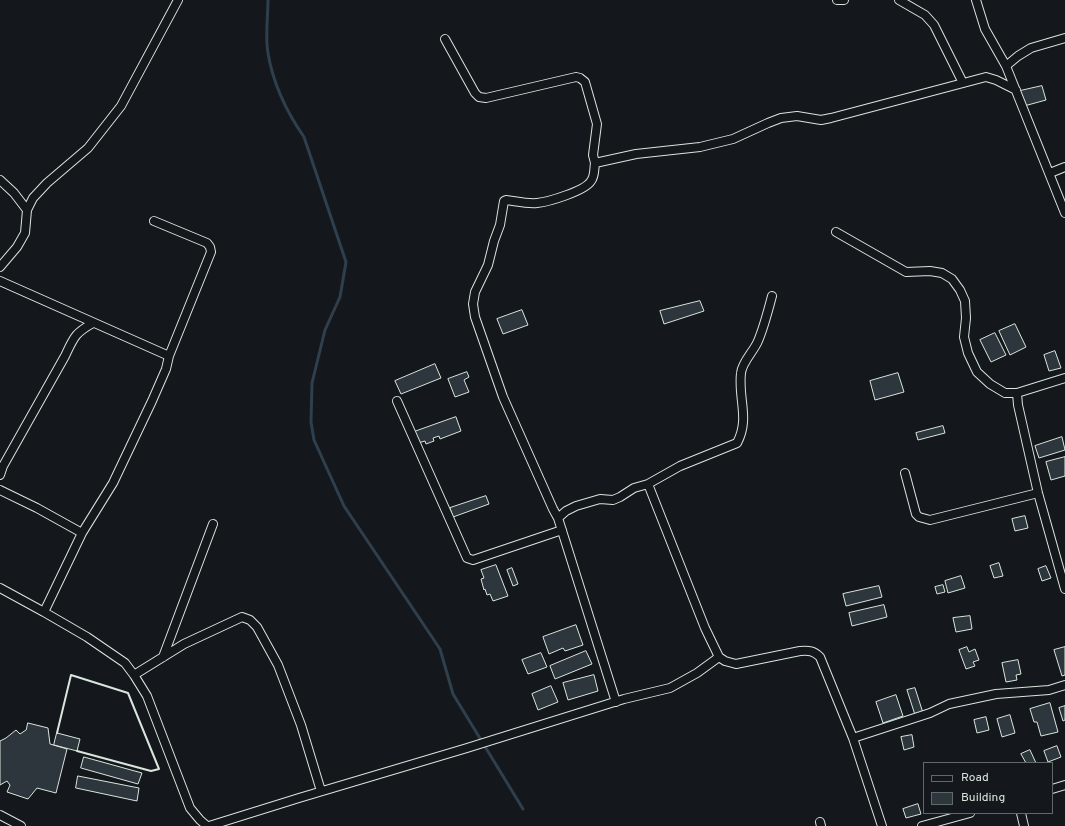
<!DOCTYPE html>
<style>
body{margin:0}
#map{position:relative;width:1065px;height:826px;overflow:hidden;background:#14181c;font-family:Overpass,sans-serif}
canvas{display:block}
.legend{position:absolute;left:923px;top:762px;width:130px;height:52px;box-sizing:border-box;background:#14181c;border:1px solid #626a69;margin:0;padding:5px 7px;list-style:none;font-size:12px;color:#d8e6dc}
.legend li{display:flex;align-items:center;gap:8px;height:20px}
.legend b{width:20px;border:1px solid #626a69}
</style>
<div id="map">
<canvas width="1065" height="826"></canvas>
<ul class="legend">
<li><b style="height:5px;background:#14181c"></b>Road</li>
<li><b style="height:11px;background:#2c363c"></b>Building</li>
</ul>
</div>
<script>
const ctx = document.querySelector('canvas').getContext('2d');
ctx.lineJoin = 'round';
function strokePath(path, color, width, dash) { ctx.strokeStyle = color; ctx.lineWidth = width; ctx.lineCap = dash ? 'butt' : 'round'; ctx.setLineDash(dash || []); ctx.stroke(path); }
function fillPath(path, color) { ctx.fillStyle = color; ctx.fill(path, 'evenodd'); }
const stream = new Path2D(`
 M268,0C268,16 265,37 268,53C273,84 286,111 304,137L346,262L340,297L325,330L312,383L311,422L314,440L344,506L440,649L453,694L523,809`);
const building = new Path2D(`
 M1042,86L1046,100L1024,106L1020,91Z
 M700,301L704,311L664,324L660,311Z
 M522,310L528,325L503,334L497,319Z
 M1015,324L1026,347L1010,355L999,331Z
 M995,333L1006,355L991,362L980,340Z
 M1055,351L1061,368L1049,371L1044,355Z
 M435,364L441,378L401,394L395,381Z
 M467,372L469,377L464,380L469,392L455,397L448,379Z
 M898,373L904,392L875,400L870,381Z
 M456,417L461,431L440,439L439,436L433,438L434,441L426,444L425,441L418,443L414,432Z
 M943,426L945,433L918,440L916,433Z
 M1062,437L1065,450L1039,458L1035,446Z
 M1065,457V476L1051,480L1046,462Z
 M486,496L489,504L453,517L450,508Z
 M1025,516L1028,528L1015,531L1012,519Z
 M999,563L1003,576L994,578L990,566Z
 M496,565L508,596L493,601L490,594L487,595L485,589L484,590L481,579L484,578L481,570Z
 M1046,566L1051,578L1042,581L1038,569Z
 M512,568L518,584L513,586L507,570Z
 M961,576L965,588L948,593L945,581Z
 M943,585L945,592L937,594L935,587Z
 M879,586L882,597L846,606L843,594Z
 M884,605L887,617L852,626L849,613Z
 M970,616L972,629L956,632L953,618Z
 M576,625L583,645L565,651L563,648L549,654L543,637Z
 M967,647L969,652L975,649L979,660L973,662L975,666L966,669L959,650Z
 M1065,647V675L1062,676L1054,650Z
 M586,651L592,664L555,679L550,666Z
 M541,653L547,667L528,674L522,660Z
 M1018,660L1021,674L1016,675L1017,680L1006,682L1002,663Z
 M594,675L598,691L568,700L563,683Z
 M551,686L558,702L538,710L532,694Z
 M915,688L923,713L915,715L907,690Z
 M896,695L903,716L883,723L876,702Z
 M1050,703L1058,732L1041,736L1037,722H1034L1030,709Z
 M1065,706V720L1063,721L1059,708Z
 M1010,715L1015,733L1002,737L997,719Z
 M986,717L989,730L977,733L974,720Z
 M28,723L48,728L50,744L67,749L56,793L37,788L28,799L7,792L10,785L7,781L0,785V741L6,738L16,730L20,734L26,730Z
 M57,733L80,739L77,751L54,745Z
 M912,735L914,747L904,750L901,737Z
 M1057,746L1061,757L1048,762L1044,751Z
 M1030,750L1036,763H1026L1021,754Z
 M84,757L142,773L138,784L81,768Z
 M78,776L139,788L137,801L76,788Z
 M918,804L921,814L906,818L903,809Z`);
const minor = new Path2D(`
 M837,0H844
 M899,0L925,15L934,25L963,83
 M976,0L985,29L1006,66L1065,213
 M445,39L475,93L479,97L486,98L576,77L580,78L585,82L597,124L593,155L595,163
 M1006,66L1018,56L1031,48L1065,38
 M1050,173L1065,167
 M0,180L14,193L27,210
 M154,221L207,243L210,247L211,252L169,356
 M836,232L906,272L930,271L942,273L952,279L960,290L965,301L966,318L964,337L968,353L977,372L990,384L1005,393H1017L1018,405L1038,493L1065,589
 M0,267L17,247L25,233L27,210L33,198L47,183L88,148L121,106L178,0
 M0,281L169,356L166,369L152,401L113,483L82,533L44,612
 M772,296C768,311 764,327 758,341C754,351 742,362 741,373C738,399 750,419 737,443L680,466L648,484L634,488L620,497L613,500L600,499L576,506L566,511L558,518L553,509L503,397L475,317L473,304L475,292L488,265L494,241L500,225L504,201L506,200C515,201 527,204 537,203C548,202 585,191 591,181C595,176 594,169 595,163L636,154L700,147L733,139L768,123L781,118L797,116L821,120L831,118L986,77L996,80L1016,90
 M1017,393L1065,378
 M397,401L467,558L473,560L562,530
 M905,473L916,514L919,517L930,520L1038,493
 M0,475L3,466L65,356C74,337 75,333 93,323
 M648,484L705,628L719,657L725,661L736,664L800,651C809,650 814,651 820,657L853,738L882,826
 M0,490L37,508L82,533
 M558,518L616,702
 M0,588L44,612L87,637L125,663L134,675L147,696L190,808L200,820L207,826
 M163,657L213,524
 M134,675L184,644L242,617L250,620L257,627L278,665L301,725L321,791
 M853,738L930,713L949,704L996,694L1049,690L1065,685
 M1052,789L1065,785
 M1021,813L1024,826
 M0,815L21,826
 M820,822L821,826
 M209,826L299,798L467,748L624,699L670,688L697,673L719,657
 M922,826L970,813`);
const wall = new Path2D(`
 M57,733L71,675L128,693L159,769L151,771L77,751`);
strokePath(stream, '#2f3f4d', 3);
fillPath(building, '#2c363c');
strokePath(building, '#d8e6dc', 1);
strokePath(minor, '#d8e6dc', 10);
strokePath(minor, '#14181c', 8);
strokePath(wall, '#d8e6dc', 2);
</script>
